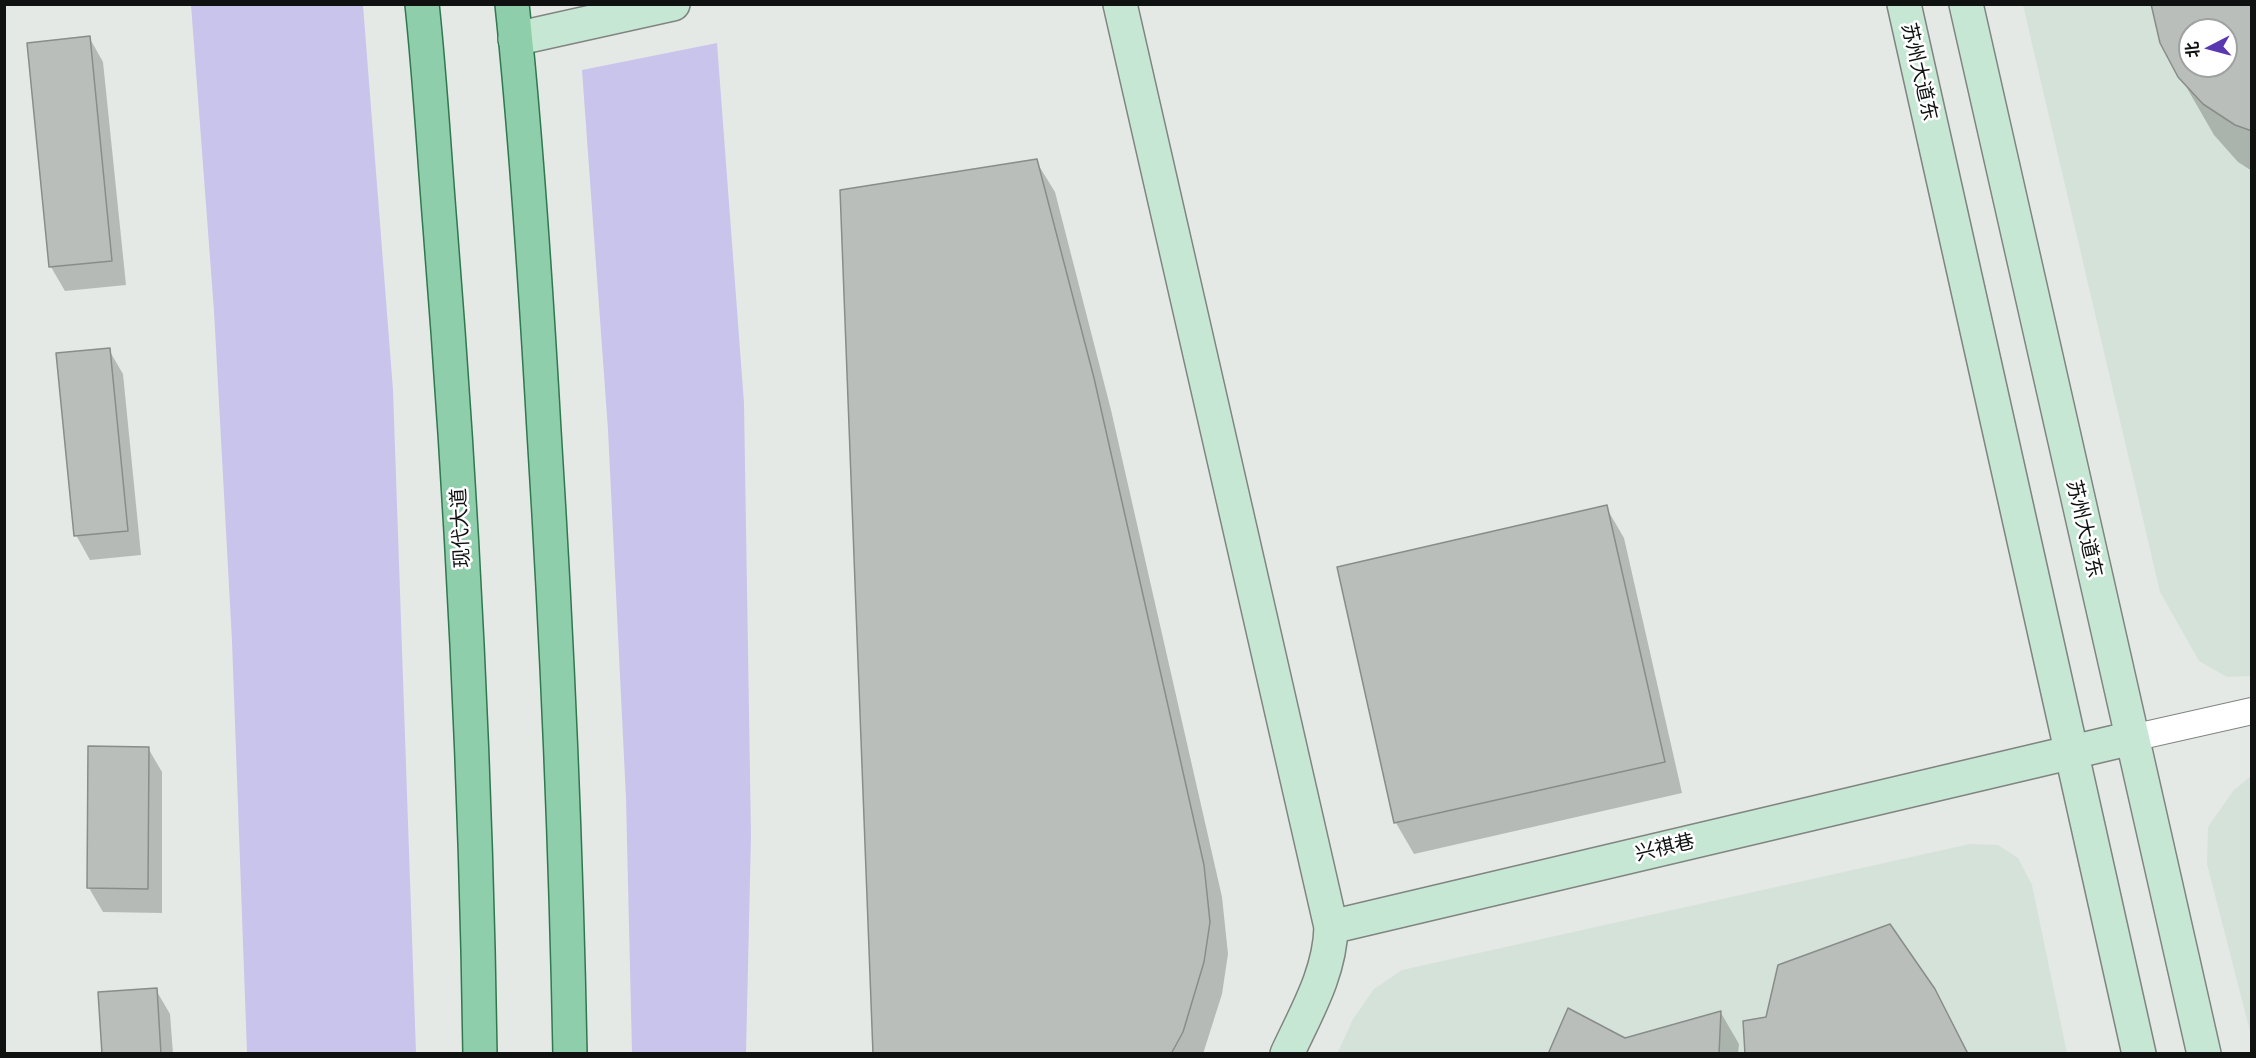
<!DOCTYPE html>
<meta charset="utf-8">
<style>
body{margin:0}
#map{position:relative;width:2256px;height:1058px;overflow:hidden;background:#e4e9e5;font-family:Quicksand,"Noto Sans SC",sans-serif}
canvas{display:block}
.frame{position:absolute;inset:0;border:6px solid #101211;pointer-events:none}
.north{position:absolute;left:2178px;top:18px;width:60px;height:60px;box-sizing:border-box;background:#fff;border:2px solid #9fa0a0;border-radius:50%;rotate:264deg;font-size:16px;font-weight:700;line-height:24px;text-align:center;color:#101211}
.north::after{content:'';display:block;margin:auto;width:21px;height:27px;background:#5a38b0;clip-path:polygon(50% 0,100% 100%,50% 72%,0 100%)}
</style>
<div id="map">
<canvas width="2256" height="1058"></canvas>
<div class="frame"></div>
<div class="north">北</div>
</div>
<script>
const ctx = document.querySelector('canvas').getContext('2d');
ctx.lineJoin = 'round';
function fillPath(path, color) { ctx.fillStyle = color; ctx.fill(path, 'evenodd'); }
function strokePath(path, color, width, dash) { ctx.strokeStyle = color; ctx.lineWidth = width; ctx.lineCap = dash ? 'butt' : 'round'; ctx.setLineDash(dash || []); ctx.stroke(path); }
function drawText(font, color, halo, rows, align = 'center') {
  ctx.font = font + ' Quicksand,"Noto Sans SC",sans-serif'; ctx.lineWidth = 5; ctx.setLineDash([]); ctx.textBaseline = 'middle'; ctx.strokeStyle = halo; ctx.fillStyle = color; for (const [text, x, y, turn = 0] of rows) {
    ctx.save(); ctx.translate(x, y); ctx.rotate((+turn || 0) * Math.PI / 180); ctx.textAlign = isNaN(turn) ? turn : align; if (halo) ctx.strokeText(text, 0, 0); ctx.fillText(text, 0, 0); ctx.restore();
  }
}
const built = new Path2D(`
 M2023,5H2251V676L2227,677L2199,661L2160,592ZM2190,30H2226V66H2190Z
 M2251,776V1035L2207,864L2208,827L2233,791Z
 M1970,844L1998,845L2018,858L2032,885L2067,1053L1337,1054L1353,1019L1374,989L1402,970Z`);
const green = new Path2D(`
 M191,5H363L393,390L416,1053H247L232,641L214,311Z
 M717,43L744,403L751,836L746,1053H632L626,798L608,430L582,70Z`);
const shadow = new Path2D(`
 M2153,4H2252V171L2238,162L2214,135L2180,76ZM2190,30H2226V66H2190Z
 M89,37L103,62L126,285L65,291L51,267Z
 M1036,161L1055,192L1111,410L1222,897L1228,954L1222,994L1203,1054H874Z
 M109,350L123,374L141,555L90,560L76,535Z
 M1606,507L1624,538L1682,793L1414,854L1396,823L1339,568Z
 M148,748L162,772V913L103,912L89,888Z
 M1934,989L1969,1054H1746Z
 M156,990L170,1014L173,1054H103Z
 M1721,1013L1739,1044L1738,1054H1550L1624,1040Z`);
const building = new Path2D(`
 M2151,4H2252V131L2235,125L2203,104L2178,77L2160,43ZM2190,30H2226V66H2190Z
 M90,36L112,261L49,267L27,43Z
 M1037,159L1094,378L1204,865L1210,922L1204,962L1183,1032L1171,1054H873L840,190Z
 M110,348L128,531L74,536L56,353Z
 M1607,505L1665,762L1394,823L1337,567Z
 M88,746L149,747L148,889L87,888Z
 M1890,924L1935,989L1968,1054H1745L1743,1021L1766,1017L1778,965Z
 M157,988L161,1054H102L98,992Z
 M1568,1008L1625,1038L1721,1011L1719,1054H1548Z`);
const street = new Path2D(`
 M2132,738L2252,711`);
const secondary = new Path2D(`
 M1120,4L1331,927
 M1904,4L2139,1054
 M1966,4L2204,1054
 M515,39L673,4
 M1287,1054C1306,1013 1330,973 1331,927L2132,738`);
const primary = new Path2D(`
 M422,4C430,78 434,152 440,226C462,501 476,777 480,1054
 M512,4C527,146 536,289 544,431C557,638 566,846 570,1054`);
const streetNames = [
 ["苏州大道东",1919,72,77],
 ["现代大道",461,528,-93],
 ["苏州大道东",2084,529,77],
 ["兴祺巷",1665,848,-13]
];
fillPath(built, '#d5e2d9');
fillPath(green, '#c9c4eb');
fillPath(shadow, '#0003');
fillPath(building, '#b9beba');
strokePath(building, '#898d8a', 1.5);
strokePath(street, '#808582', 28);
strokePath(secondary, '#808582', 36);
strokePath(primary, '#317750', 36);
strokePath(street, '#fff', 26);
strokePath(secondary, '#c7e7d5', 33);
strokePath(primary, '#8eceaa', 33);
drawText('20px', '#101211', '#fff', streetNames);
</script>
